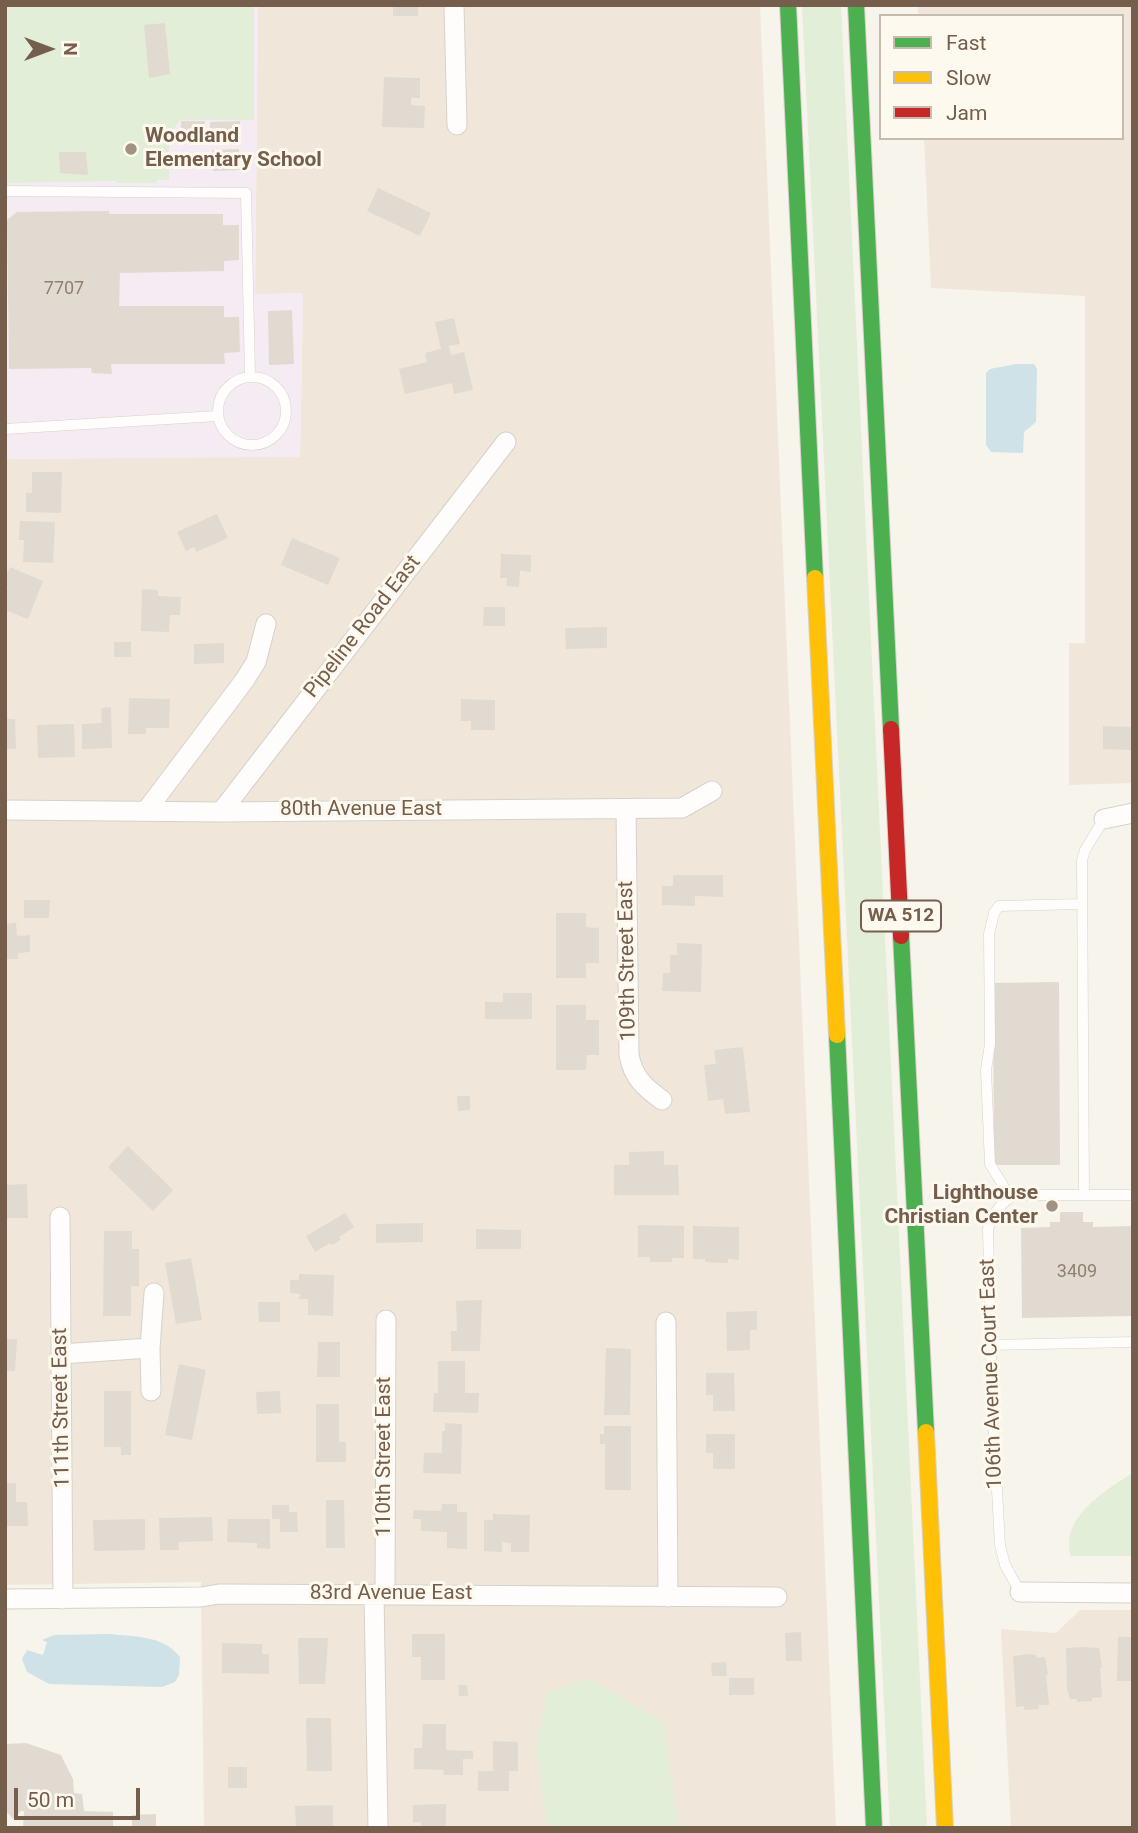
<!DOCTYPE html>
<style>
body{margin:0}
#map{position:relative;width:1138px;height:1833px;overflow:hidden;background:#f7f4ec;font-family:Roboto,sans-serif}
canvas{display:block}
.frame{position:absolute;inset:0;border:7px solid #755e4c;pointer-events:none}
.legend{position:absolute;left:879px;top:14px;width:245px;height:126px;box-sizing:border-box;background:#fef9ee;border:2px solid #c7bbad;margin:0;padding:9px 12px;list-style:none;font-size:21px;color:#755e4c}
.legend li{display:flex;align-items:center;gap:14px;height:35px}
.legend b{width:35px;border:2px solid #c7bbad}
.north{position:absolute;left:14px;top:14px;width:70px;height:70px;-webkit-text-stroke:5px #fef9ee;paint-order:stroke;rotate:90deg;font-size:19px;font-weight:700;line-height:28px;text-align:center;color:#755e4c}
.north::after{content:'';display:block;margin:auto;width:24px;height:32px;background:#755e4c;clip-path:polygon(50% 0,100% 100%,50% 72%,0 100%)}
.scale{position:absolute;left:14px;top:1788px;width:126px;height:32px;box-sizing:border-box;border:4px solid #755e4c;border-top:0;padding-left:9px;font-size:21px;line-height:24px;white-space:nowrap;color:#755e4c;-webkit-text-stroke:5px #fef9ee;paint-order:stroke}
</style>
<div id="map">
<canvas width="1138" height="1833"></canvas>
<div class="frame"></div>
<ul class="legend">
<li><b style="height:9px;background:#4caf50"></b>Fast</li>
<li><b style="height:9px;background:#ffc107"></b>Slow</li>
<li><b style="height:9px;background:#c62828"></b>Jam</li>
</ul>
<div class="north">N</div>
<div class="scale">50 m</div>
</div>
<script>
const ctx = document.querySelector('canvas').getContext('2d');
ctx.lineJoin = 'round';
function fillPath(path, color) { ctx.fillStyle = color; ctx.fill(path, 'evenodd'); }
function strokePath(path, color, width, dash) { ctx.strokeStyle = color; ctx.lineWidth = width; ctx.lineCap = dash ? 'butt' : 'round'; ctx.setLineDash(dash || []); ctx.stroke(path); }
function drawText(font, color, halo, rows, align = 'center') {
  ctx.font = font + ' Roboto,sans-serif'; ctx.lineWidth = 6; ctx.setLineDash([]); ctx.textBaseline = 'middle'; ctx.strokeStyle = halo; ctx.fillStyle = color; for (const [text, x, y, turn = 0] of rows) {
    ctx.save(); ctx.translate(x, y); ctx.rotate((+turn || 0) * Math.PI / 180); ctx.textAlign = isNaN(turn) ? turn : align; if (halo) ctx.strokeText(text, 0, 0); ctx.fillText(text, 0, 0); ctx.restore();
  }
}
const residential = new Path2D(`
 M258,5H760L836,1828H204L201,1582L5,1585V459L300,456L303,293L255,295Z
 M918,5H1133V783L1069,785V643H1085V296L931,288L924,138H1122V16H918Z
 M1080,1610H1133V1828H1011L1001,1629L1056,1633Z`);
const education = new Path2D(`
 M5,5H258L255,294L303,293L300,457L5,459Z`);
const green = new Path2D(`
 M5,5H254V120H180L169,135V180H158L157,183H116V181L5,183Z
 M802,5H841L927,1828H890Z
 M1133,1473V1556H1071C1059,1519 1105,1490 1133,1473Z
 M589,1679L664,1722L678,1828H547L536,1747L547,1692Z`);
const water = new Path2D(`
 M1016,364H1034L1037,369L1036,422L1024,432L1023,453L991,452L986,445V373L990,369Z
 M109,1634C135,1637 163,1635 180,1657L179,1675L175,1682L162,1687L49,1684L27,1672L22,1659L27,1650L43,1655L47,1642L42,1640L54,1635Z`);
const building = new Path2D(`
 M393,5H418V16H393Z
 M165,23L170,74L149,78L144,25Z
 M384,77L420,78V98H411V105L425,106L424,128L382,127Z
 M181,121H205V143H181Z
 M240,121V141H210V122Z
 M239,149L240,170L213,171L212,150Z
 M59,152H86L88,175L60,173Z
 M378,188L431,213L420,236L367,211Z
 M109,211V214H223V225H239V260L224,261V271L120,273L119,306H224V317H239L240,352L224,353L225,364H111L112,374L92,373L91,368L9,369L7,220L17,212Z
 M292,310L294,364L269,365L268,311Z
 M454,318L460,344L449,346L451,355L464,352L473,390L454,394L452,383L405,394L399,369L427,362L425,353L441,349L435,322Z
 M32,472H62L61,513L26,512V493H32Z
 M217,514L228,538L196,552L194,547L186,551L177,532Z
 M20,521L55,522L53,563L23,562L24,540H19Z
 M292,538L340,558L328,585L281,565Z
 M501,554L531,555V572L520,571L519,587L506,586L507,578H500Z
 M10,567L43,581L28,619L5,610V594L8,587L5,586V579Z
 M142,589L158,590V596L181,597L180,615H170L169,632L141,631Z
 M484,607H505V626H483Z
 M607,627V648L566,649L565,628Z
 M114,642H131V657H114Z
 M224,643V663L194,664V644Z
 M129,698L170,699L169,728H146V734H128Z
 M461,699L495,700V730H471V721H461Z
 M111,707L112,748L82,749V724L102,723L101,708Z
 M5,719H15L16,749H5Z
 M74,724L75,757L38,758L37,725Z
 M1103,726L1133,727L1132,750L1103,749Z
 M673,875H723V897L695,896V906L662,905V886H673Z
 M24,900H50L49,918H24Z
 M556,913H586V927L599,928V963H586V978H556Z
 M16,923L17,936L30,935V952L18,953V959H5V924Z
 M677,943L702,944L701,992L662,991L663,973H670V955H677Z
 M1059,982L1060,1165H994L993,983Z
 M503,993H532V1019H485V1002H503Z
 M556,1005H586V1020H599V1055H587L586,1070H556Z
 M743,1047L750,1112L725,1114L723,1099L708,1101L704,1065L716,1064L714,1050Z
 M457,1096H470V1110L458,1111Z
 M128,1146L173,1190L153,1211L108,1167Z
 M664,1151V1165H678L679,1195H614V1165H629V1152Z
 M27,1184L28,1218H5V1185Z
 M1060,1212H1083V1222H1093V1227L1133,1226V1316L1022,1318L1021,1228L1050,1227V1222H1060Z
 M345,1213L354,1227L339,1237L341,1240L332,1245L330,1243L315,1252L306,1236Z
 M423,1223V1242L376,1243V1224Z
 M638,1225L684,1226V1258H672V1262H650V1257H638Z
 M693,1226L739,1227V1260L728,1259V1263L705,1262V1259H693Z
 M476,1229L521,1230V1249H476Z
 M104,1231H132V1249H139V1286H131V1316H103Z
 M191,1258L202,1320L176,1324L165,1263Z
 M299,1274L334,1275L333,1316L308,1315V1299H299L300,1294L290,1293V1280H299Z
 M482,1300L480,1351H451V1331H457L456,1301Z
 M258,1302H280V1322H259Z
 M757,1311V1330H750V1350L727,1351L726,1312Z
 M5,1339H17L15,1371H5Z
 M318,1342H340V1377H317Z
 M606,1348L631,1349L630,1415H604Z
 M438,1361H465V1393H479L478,1413L433,1412L434,1393H438Z
 M179,1364L206,1370L192,1440L165,1435Z
 M706,1373H734L735,1411H713V1395H706Z
 M104,1391H131V1455H121V1447H104Z
 M280,1391L281,1413L257,1414L256,1392Z
 M316,1404H339V1442H346V1462H316Z
 M445,1423L462,1424L461,1474L423,1473L424,1453H442V1431H445Z
 M604,1426H631V1490H605V1444H600V1434H604Z
 M706,1434H735V1469H713V1453H706Z
 M5,1483H16V1502H27L28,1526H5Z
 M326,1500H344L345,1548H326Z
 M442,1504H457V1512H467V1549L447,1548V1532L421,1531V1519H413L414,1510L441,1511Z
 M272,1505H289V1512H297L298,1532H280V1519H272Z
 M493,1514L530,1515L529,1552H511V1543L502,1542V1552L484,1551V1520H493Z
 M212,1517L213,1541L178,1542L179,1550H160L159,1518Z
 M145,1519V1550L94,1551L93,1520Z
 M228,1519H270V1549L257,1548V1543L227,1542Z
 M801,1632L802,1661H786L785,1633Z
 M412,1634H445V1680H421V1657H412Z
 M1118,1637H1133V1681H1117Z
 M298,1638H328L325,1684H299Z
 M222,1643L262,1644V1654H269V1674L222,1673Z
 M1083,1647L1099,1648L1102,1667L1100,1668L1102,1697L1092,1698V1701L1077,1702V1699H1070L1067,1689L1066,1648Z
 M1030,1654L1036,1655L1037,1658L1045,1657L1048,1675H1046L1049,1705H1038L1039,1709L1024,1710V1706L1016,1707L1013,1656Z
 M726,1662L727,1676H712L711,1663Z
 M729,1678H754V1695H729Z
 M458,1685H467L468,1696H459Z
 M306,1718H331L332,1771H307Z
 M423,1724H446V1750L473,1751V1759H463V1775H443L444,1770L414,1769V1748H422Z
 M493,1741L518,1742V1771H509V1791H478V1771H493Z
 M26,1743L61,1755L73,1779L74,1793L82,1794L84,1811L113,1812V1828H23L24,1811H21L13,1819L5,1810V1744Z
 M228,1767H247V1788H228Z
 M446,1804V1828H421V1822H413V1805Z
 M333,1805V1828H296L295,1806Z
 M156,1814V1828H132V1815Z`);
const lane = new Path2D(`
 M5,191L246,193L250,376
 M218 411a34 34 0 1 1 68 0a34 34 0 1 1-68 0Z
 M5,429L217,416
 M1084,1195L1082,860L1085,850L1104,819
 M1010,1197L990,1164L986,1070L990,1044L989,934L994,913L999,906L1082,904
 M990,1345L1133,1342
 M1020,1592L1005,1565L1000,1545L992,1399L988,1229C993,1214 1001,1200 1017,1195H1133`);
const street = new Path2D(`
 M454,5L457,125
 M626,809L629,1055C633,1077 644,1087 662,1100
 M5,810L221,812L682,808L712,791
 M146,811L244,681L256,662L266,624
 M221,812L506,442
 M1104,819L1133,813
 M60,1217L63,1599
 M666,1322L668,1597
 M150,1348L154,1293
 M61,1354L150,1348L151,1391
 M1020,1592L1133,1593
 M374,1594L378,1828
 M385,1594L386,1320
 M5,1599L201,1597L219,1594L777,1597`);
const fast = new Path2D(`
 M788,5L815,578
 M856,5L891,729
 M901,936L926,1432
 M837,1035L874,1828`);
const slow = new Path2D(`
 M815,578L837,1035
 M926,1432L945,1828`);
const jam = new Path2D(`
 M891,729L901,936`);
const markers = [
 [131,149,7,"#a29284"],
 [1052,1206,7,"#a29284"]
];
const numberNames = [
 ["7707",64,289],
 ["3409",1077,1272]
];
const shields = [
 [901,916,80]
];
const shieldNames = [
 ["WA 512",901,916]
];
const poiNames = [
 ["Woodland",145,137],
 ["Elementary School",145,161],
 ["Lighthouse",1038,1194,"right"],
 ["Christian Center",1038,1218,"right"]
];
const streetNames = [
 ["Pipeline Road East",363,627,-52],
 ["80th Avenue East",361,810],
 ["109th Street East",628,961,-91],
 ["106th Avenue Court East",992,1374,-92],
 ["111th Street East",62,1408,-91],
 ["110th Street East",385,1457,-90],
 ["83rd Avenue East",391,1594]
];
fillPath(residential, '#f0e7da');
fillPath(education, '#f5ebf3');
fillPath(green, '#e2eed7');
fillPath(water, '#cee2e7');
fillPath(building, '#e1dad1');
strokePath(lane, '#d6d1ca', 11);
strokePath(street, '#d6d1ca', 21);
strokePath(fast, '#d8d1ca', 18);
strokePath(slow, '#d8d1ca', 18);
strokePath(jam, '#d8d1ca', 18);
strokePath(lane, '#fefdfc', 10);
strokePath(street, '#fefdfc', 19);
strokePath(fast, '#4caf50', 16);
strokePath(slow, '#ffc107', 16);
strokePath(jam, '#c62828', 16);
for (const [x, y, r, color] of markers) { const dot = new Path2D(); dot.arc(x, y, r, 0, 2 * Math.PI); ctx.fillStyle = color; ctx.fill(dot); strokePath(dot, '#fef9ee', 2.5); }
drawText('18px', '#928070', null, numberNames);
for (const [x, y, w] of shields) { const box = new Path2D(); box.roundRect(x - w / 2, y - 15.5, w, 31, 5); ctx.fillStyle = '#fef9ee'; ctx.fill(box); strokePath(box, '#755e4c', 2); }
drawText('bold 19px', '#755e4c', null, shieldNames);
drawText('bold 21px', '#755e4c', '#fef9ee', poiNames, 'left');
drawText('21px', '#755e4c', '#fef9ee', streetNames);
</script>
